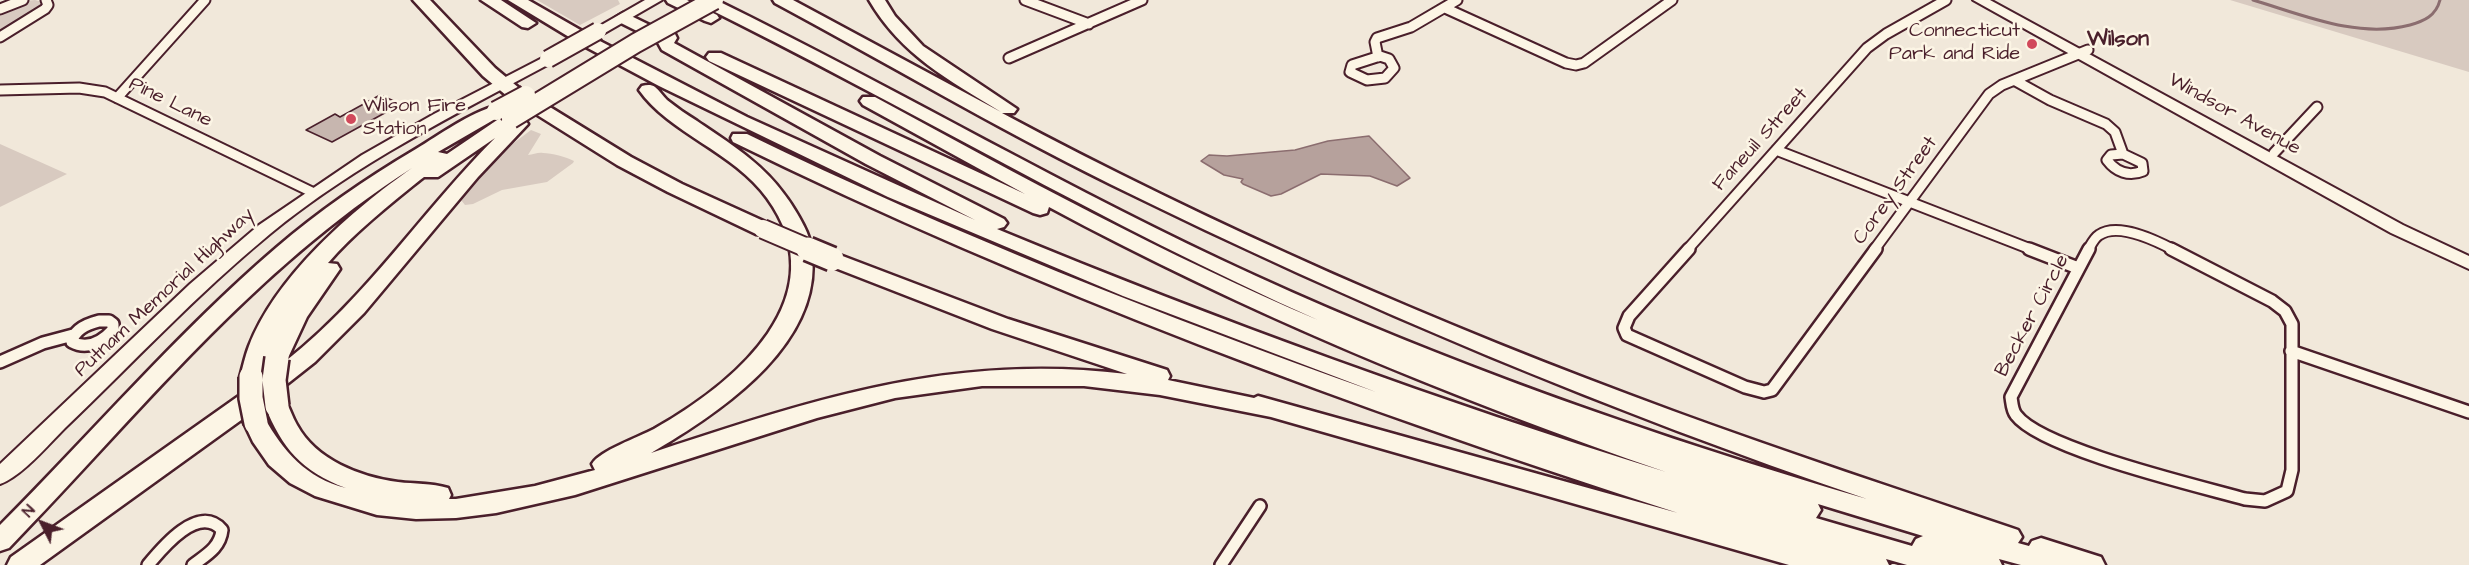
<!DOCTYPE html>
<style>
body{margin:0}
#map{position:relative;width:2469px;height:565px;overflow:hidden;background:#f1e8da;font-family:"Architects Daughter",sans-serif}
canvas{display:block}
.north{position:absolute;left:12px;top:493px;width:60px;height:60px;-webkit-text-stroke:4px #fcf5e5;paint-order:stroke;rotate:312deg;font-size:16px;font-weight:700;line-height:24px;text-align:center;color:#4a1f2b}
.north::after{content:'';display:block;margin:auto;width:21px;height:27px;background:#4a1f2b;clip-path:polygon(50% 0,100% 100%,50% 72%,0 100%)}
</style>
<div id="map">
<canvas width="2469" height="565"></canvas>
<div class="north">N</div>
</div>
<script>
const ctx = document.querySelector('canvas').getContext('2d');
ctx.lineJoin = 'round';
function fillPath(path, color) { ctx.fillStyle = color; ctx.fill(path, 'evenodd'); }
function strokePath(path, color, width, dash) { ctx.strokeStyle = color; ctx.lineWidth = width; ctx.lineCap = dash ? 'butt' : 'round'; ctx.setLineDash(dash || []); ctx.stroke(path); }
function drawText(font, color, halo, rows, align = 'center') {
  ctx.font = font + ' "Architects Daughter",sans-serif'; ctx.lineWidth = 5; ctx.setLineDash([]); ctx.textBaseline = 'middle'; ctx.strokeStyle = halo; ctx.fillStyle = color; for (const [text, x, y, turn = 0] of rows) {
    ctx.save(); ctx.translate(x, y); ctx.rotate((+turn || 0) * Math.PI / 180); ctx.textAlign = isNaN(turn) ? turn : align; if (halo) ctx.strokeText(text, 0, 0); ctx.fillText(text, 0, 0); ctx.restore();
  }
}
const green = new Path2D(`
 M35,0L42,2L43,7L0,34V11L24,1Z
 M537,0H618L620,4L580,25Z
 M2230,0H2469V72Z
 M531,130L541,134L528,155C533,155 538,152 543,153C552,153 566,157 574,161L573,163L547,182L502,190L473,204L465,205L461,200L498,155Z
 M0,144L67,174L0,207Z`);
const water = new Path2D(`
 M1369,136L1410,178L1397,186L1370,176L1321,174L1281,194L1271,196L1243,184L1241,182L1243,179L1224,175L1201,161L1209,155L1227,156L1295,150L1328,141Z`);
const stream = new Path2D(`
 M2253,0C2303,15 2358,39 2410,25C2424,21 2436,16 2440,0`);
const building = new Path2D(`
 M380,95L401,104L332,142L306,130L335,114L340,117Z`);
const minorFar1 = new Path2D(`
 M1025,0L1089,24
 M1445,8L1566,63L1576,65L1584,63L1672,0
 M0,9L23,0
 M0,37L45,9L48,5L46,0
 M1380,56L1389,59L1394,68L1385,78L1367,80L1350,72L1352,65Z
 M1378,57L1375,42L1377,38L1411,27L1457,0
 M1009,58L1142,0
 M2014,80L2050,100L2106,124L2115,132L2123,154
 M0,90L79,88L105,92L314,193
 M117,98L205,0
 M1776,150L2033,250
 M2274,153L2317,107
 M2123,154L2142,163L2143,171C2129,177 2116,172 2107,160L2111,155Z
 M1687,250L1867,48L1886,34L1946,0
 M1874,250L1989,94L2002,85L2088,50
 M2088,250C2091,245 2094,238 2099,235C2118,222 2155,240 2174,250`);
const minor = new Path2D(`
 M1689,249L1629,316L1624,328L1627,335L1745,387L1764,392L1772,390L1876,249
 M2029,249L2078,268
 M2089,249L2011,397C2012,403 2012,410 2016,415C2041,449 2199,486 2245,499L2265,501L2287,491L2292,470V324L2285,311L2272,301L2171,249
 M99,321H109L113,324V330C102,342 87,350 72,342C74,329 87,324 99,321Z
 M2291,351L2469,412
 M0,362L43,343L73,335
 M148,565C162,548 199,503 222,530C220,548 206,555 193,565
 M1221,565L1260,506`);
const primary = new Path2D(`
 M645,0H662L603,34H593L591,31Z
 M1973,0H1990L2403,225L2469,256V269L2391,233Z
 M548,55L553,56L555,59L553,62C456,114 355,164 270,234C197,294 133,363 65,428C49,444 21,477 0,484V464L190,284L259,225L362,155L434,114Z`);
const motorway = new Path2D(`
 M413,0H430L495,68L519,88L631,157L682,184L770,224L773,229L770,234L763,235L756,234L668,192L617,165L507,96L483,76Z
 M481,0H501L536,23L528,28L522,27Z
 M508,0H528L596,39L747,117L975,220L866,164L662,50L657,41L617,21L615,18L623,13L629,15L666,33L675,34L677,38L674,43L880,156L1004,219L1007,223L1004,227L997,229C1217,320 1439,401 1666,472C1454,399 1246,313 1049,207L1047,213L1040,215L1033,213L709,61L706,57L709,53H721L1025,194L863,105L860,101L863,97H875C1020,176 1165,255 1318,320C1105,225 906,106 697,3L695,0H716C898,89 1072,192 1256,276C1453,366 1659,438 1867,499C1608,411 1356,305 1110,184C996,128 887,63 775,3L773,0H793L1001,112C949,80 901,55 869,0H885L895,16L923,46L1017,109L1014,113H1002C1217,228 1444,327 1673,411C1787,453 1903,491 2018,530L2022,537L2018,543L2029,546L2032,541L2041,538L2101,557L2105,565H2021L1999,559L2002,565H1907L1886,559L1889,565H1789L1271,417L1160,395L1084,386H982L895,398L817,418L575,495L496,513L456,518L416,519L377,515L315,496L290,483L269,465L253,442L244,423L248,417L256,414L264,417C283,451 306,478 346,488C302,472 282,448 265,406L269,400L277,397L285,400C290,408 292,417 297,425C316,460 360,477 398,482C414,484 432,483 448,488L451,495L449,499H456L535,486L595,470L592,464C599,451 639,437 654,429C735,383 839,297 767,198C734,152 669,133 639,90L642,86C646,85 651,84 655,87C659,90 663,96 667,100C677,108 687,115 697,121C728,142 762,163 784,194C792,204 808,230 810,242C831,339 723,411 651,453C815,399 951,353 1127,374L992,329L825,264L822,259L825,254L832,252L1008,319L1167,370L1170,376L1168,380L1254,398L1258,396L1678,513C1356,409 1037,291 733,142L731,138L733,134H747C951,233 1162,316 1376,392L1123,296L888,197L659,86L584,46ZM1818,504L1923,536L1916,539L1912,546L1816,518L1821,510Z
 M666,0H687L717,15L719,18L711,23L705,21L668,3Z
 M496,106L502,107L505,111L502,115L438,152L447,154L503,116H515L517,119L525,120L528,124L478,177L364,313L315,362L244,418L40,565H7L11,557L257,383L251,385L243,383L240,377C243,367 245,356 249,346C276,276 352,210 412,168C251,271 140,413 9,548L0,551V525C92,433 177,333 276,248C319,211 367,178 416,149C439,135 471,112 496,106ZM495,138C424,209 366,298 287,360L307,317L340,269L337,264L328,263C355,232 388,206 420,180L424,177H438ZM267,360L269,364L281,365L260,381Z`);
const primaryBridge = new Path2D(`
 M548,59L598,31`);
const motorwayBridgeFar1 = new Path2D(`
 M496,111L526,95
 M511,119L636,43L714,0
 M763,229L812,250`);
const motorwayBridge = new Path2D(`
 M808,249L832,259
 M277,358L274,380L277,406
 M251,377V398L256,423`);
const markers = [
 [2032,44,6,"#d1495b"],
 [351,119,6,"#d1495b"]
];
const poiNames = [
 ["Connecticut",2020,32],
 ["Park and Ride",2020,55],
 ["Wilson Fire",363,107,"left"],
 ["Station",363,130,"left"]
];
const streetNames = [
 ["Pine Lane",170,103,26],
 ["Windsor Avenue",2234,115,29],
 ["Faneuil Street",1761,140,-48],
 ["Corey Street",1896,191,-54],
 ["Putnam Memorial Highway",165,293,-43],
 ["Becker Circle",2033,316,-62]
];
const quarterNames = [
 ["Wilson",2118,40]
];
fillPath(green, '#d8cac0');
fillPath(water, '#b6a19c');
strokePath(water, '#8b6d6f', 1.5);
strokePath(stream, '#8b6d6f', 3);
fillPath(building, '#c7b6af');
strokePath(building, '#4a1f2b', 1.5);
strokePath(minorFar1, '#4a1f2b', 13);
strokePath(minor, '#4a1f2b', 16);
strokePath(primary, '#4a1f2b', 4);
strokePath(motorway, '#4a1f2b', 5);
strokePath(minorFar1, '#fcf5e5', 9);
strokePath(minor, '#fcf5e5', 11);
fillPath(primary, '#fcf5e5');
fillPath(motorway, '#fcf5e5');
strokePath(primaryBridge, '#4a1f2b', 20, []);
strokePath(motorwayBridgeFar1, '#4a1f2b', 22, []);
strokePath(motorwayBridge, '#4a1f2b', 28, []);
strokePath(primaryBridge, '#fcf5e5', 16);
strokePath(motorwayBridgeFar1, '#fcf5e5', 18);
strokePath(motorwayBridge, '#fcf5e5', 23);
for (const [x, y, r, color] of markers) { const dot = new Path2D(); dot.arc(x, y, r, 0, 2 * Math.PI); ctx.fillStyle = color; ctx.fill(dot); strokePath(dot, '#fcf5e5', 2); }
drawText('20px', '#4a1f2b', '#fcf5e5', poiNames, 'right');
drawText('20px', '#4a1f2b', '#fcf5e5', streetNames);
drawText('bold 22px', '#4a1f2b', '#fcf5e5', quarterNames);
</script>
